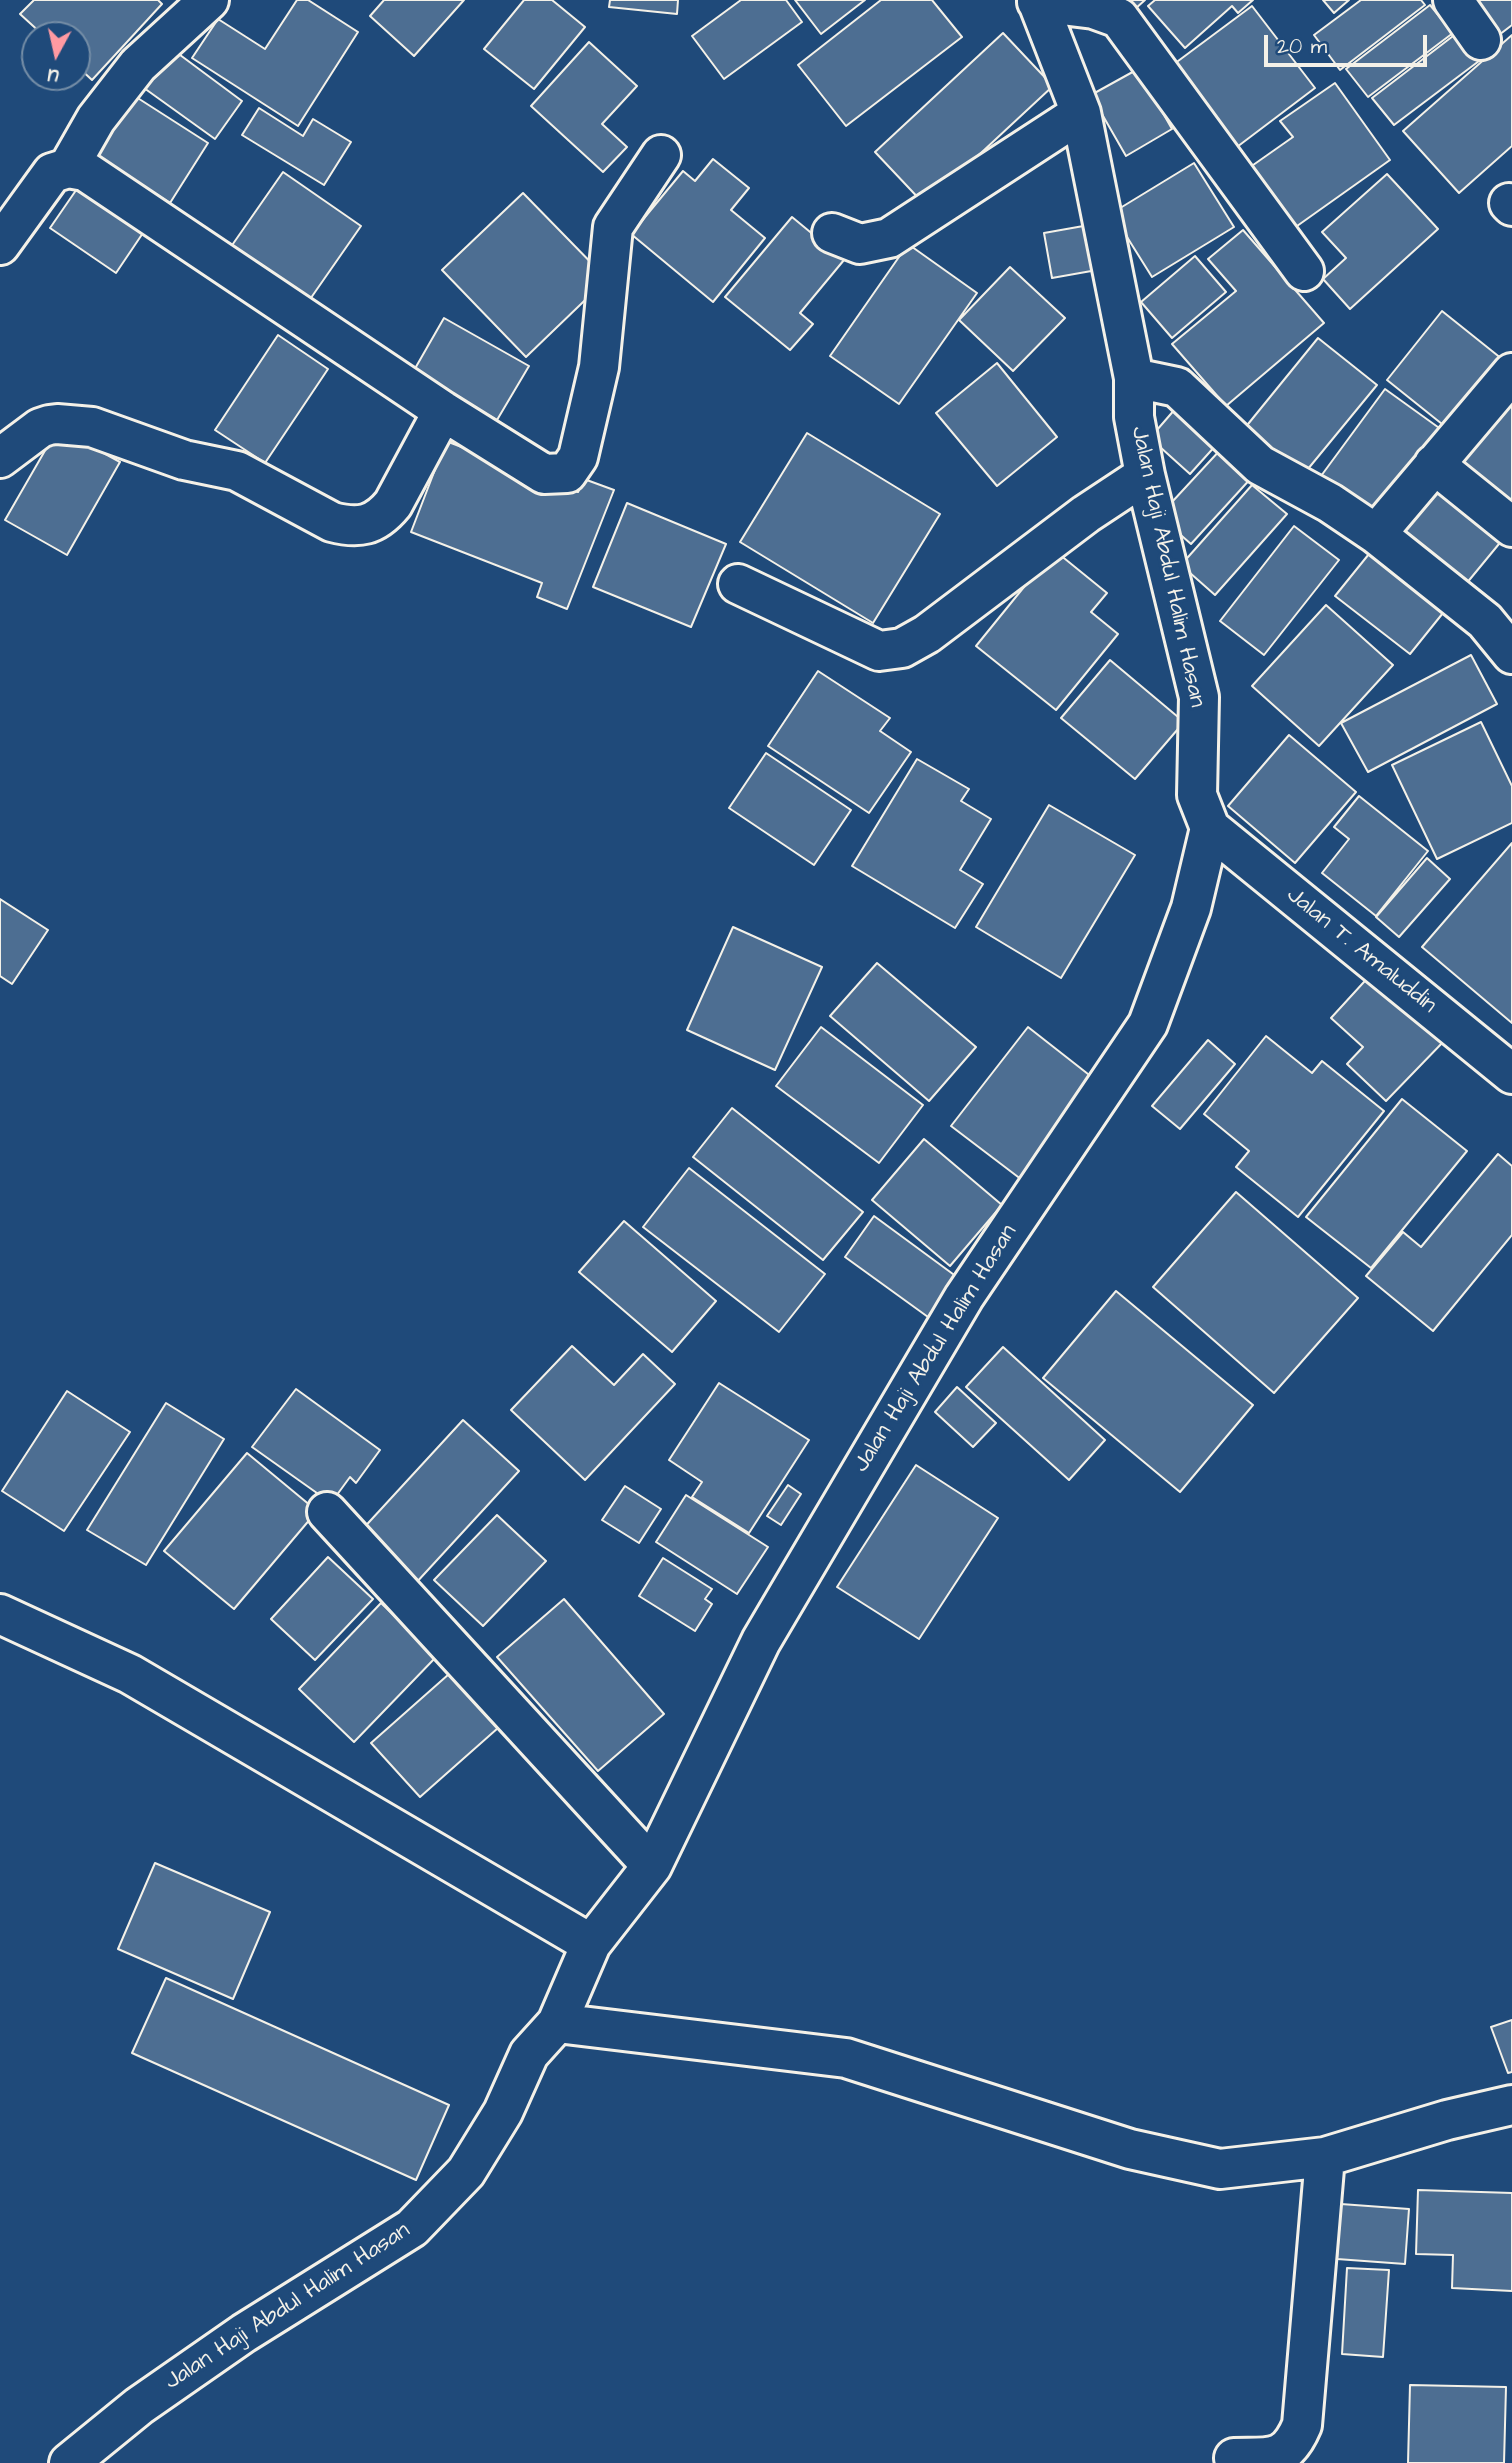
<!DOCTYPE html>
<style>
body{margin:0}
#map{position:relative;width:1512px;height:2463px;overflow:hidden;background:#1f4a7a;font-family:"Architects Daughter",sans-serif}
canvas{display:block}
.north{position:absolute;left:21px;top:21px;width:70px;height:70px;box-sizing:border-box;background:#1f4a7a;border:2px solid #748da6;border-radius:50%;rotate:188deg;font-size:19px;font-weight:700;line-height:28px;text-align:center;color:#f4f1e8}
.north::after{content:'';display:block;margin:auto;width:24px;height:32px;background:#ff9aa2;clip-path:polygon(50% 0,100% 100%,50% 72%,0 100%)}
.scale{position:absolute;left:1264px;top:35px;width:163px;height:32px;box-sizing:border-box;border:4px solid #f4f1e8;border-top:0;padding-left:9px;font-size:21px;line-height:24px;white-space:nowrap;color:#f4f1e8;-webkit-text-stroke:5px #1f4a7a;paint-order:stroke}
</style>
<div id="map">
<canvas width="1512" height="2463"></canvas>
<div class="north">U</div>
<div class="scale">20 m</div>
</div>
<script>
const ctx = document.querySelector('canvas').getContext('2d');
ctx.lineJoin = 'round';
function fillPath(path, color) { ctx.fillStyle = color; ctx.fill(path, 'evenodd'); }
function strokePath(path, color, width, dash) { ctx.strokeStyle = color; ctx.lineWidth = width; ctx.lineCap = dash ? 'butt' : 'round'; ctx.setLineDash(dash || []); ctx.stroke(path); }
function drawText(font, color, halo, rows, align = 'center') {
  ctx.font = font + ' "Architects Daughter",sans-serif'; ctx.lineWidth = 6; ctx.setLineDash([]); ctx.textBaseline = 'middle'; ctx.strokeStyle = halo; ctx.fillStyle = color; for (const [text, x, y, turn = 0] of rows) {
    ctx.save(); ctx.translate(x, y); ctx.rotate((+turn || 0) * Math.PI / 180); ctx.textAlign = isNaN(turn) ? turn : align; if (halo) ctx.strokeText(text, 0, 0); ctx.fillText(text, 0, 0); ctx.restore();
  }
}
const building = new Path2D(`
 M34,0H158L162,4L92,80L77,66V35H43L20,14Z
 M297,0H308L358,32L298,126L192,58L218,19L265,49Z
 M384,0H464L414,56L370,16Z
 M524,0H552L585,27L534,89L484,49Z
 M610,0H678L677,14L609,7Z
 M741,0H786L802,22L724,79L692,36Z
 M795,0H865L821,34Z
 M881,0H932L962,37L846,126L798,65Z
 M1126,0H1145L1135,9Z
 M1155,0H1253L1238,13L1232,6L1185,48L1148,6Z
 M1323,0H1349L1334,13Z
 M1361,0H1421L1425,5L1340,70L1314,35Z
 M1473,0H1512V25L1499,35Z
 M1430,5L1453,33L1368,97L1346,69Z
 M1252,6L1315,88L1233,150L1170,67Z
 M1003,33L1053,86L925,205L875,152Z
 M1457,33L1479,61L1394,125L1372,98Z
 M1512,35V146L1459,193L1403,131Z
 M589,42L637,86L602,124L627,147L603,172L531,106Z
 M172,49L242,101L215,139L144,88Z
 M1138,69L1172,129L1126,156L1091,95Z
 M1335,83L1390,160L1290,231L1246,170L1293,137L1280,121Z
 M133,95L208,143L170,203L95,155Z
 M259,108L303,136L313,119L351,142L324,185L242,135Z
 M713,159L749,188L731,210L765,238L713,302L631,234L683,171L695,181Z
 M1194,163L1234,227L1152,277L1112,213Z
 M283,172L361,226L306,305L228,251Z
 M1387,174L1438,229L1350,309L1323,279L1346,258L1322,232Z
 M81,183L147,227L116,273L50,228Z
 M523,193L607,279L526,357L442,270Z
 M792,217L844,260L800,313L813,324L790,350L725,297Z
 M1089,225L1097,270L1052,278L1044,233Z
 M1243,230L1324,323L1226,406L1172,344L1236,291L1208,259Z
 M908,244L977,293L899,404L830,356Z
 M1195,256L1226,292L1172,338L1141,302Z
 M1010,267L1065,318L1013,371L959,320Z
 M1442,311L1507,363L1452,432L1387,380Z
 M444,318L529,366L497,420L413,372Z
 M278,335L328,369L265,463L215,430Z
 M1318,338L1377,385L1303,475L1244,429Z
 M997,363L1057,437L997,486L936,413Z
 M1385,389L1442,430L1377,517L1321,476Z
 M1512,397V511L1453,469Z
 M1176,408L1217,444L1190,474L1150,438Z
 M58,428L120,462L67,555L5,520Z
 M807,433L940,514L873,623L740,542Z
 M446,441L578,492L584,479L614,490L567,609L537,597L542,583L411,532Z
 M1222,448L1253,476L1191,544L1159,516Z
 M1437,476L1508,533L1466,584L1395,526Z
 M1252,485L1287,514L1215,595L1181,565Z
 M627,503L726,544L691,627L593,587Z
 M1294,526L1339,560L1264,655L1220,621Z
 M1373,549L1447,608L1410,654L1335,596Z
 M1054,550L1107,593L1091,612L1118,634L1056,710L976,646Z
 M1326,605L1393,665L1319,746L1252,686Z
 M1471,655L1497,704L1368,772L1341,723Z
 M1110,660L1184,722L1135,779L1061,718Z
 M818,671L890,718L880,731L911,752L869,813L768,746Z
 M1481,722L1512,786V823L1437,859L1392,765Z
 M1289,735L1356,792L1295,863L1228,806Z
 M766,753L851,810L814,865L729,808Z
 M917,759L969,789L961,801L991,819L960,870L983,884L955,928L852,866Z
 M1359,796L1428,851L1376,916L1322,873L1349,839L1334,827Z
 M1049,805L1135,855L1061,978L976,927Z
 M1512,843V1023L1422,947Z
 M1427,858L1450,879L1399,937L1376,917Z
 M0,899L48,930L12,984L0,976Z
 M733,927L822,967L775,1070L687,1030Z
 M877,963L976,1047L929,1101L830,1016Z
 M1374,971L1446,1039L1386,1101L1347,1064L1363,1047L1331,1018Z
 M821,1027L923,1105L879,1163L776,1086Z
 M1028,1027L1102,1085L1026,1183L951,1126Z
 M1266,1036L1312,1073L1322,1061L1384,1111L1298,1217L1236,1167L1249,1151L1204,1114Z
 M1208,1040L1235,1064L1180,1129L1152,1106Z
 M1402,1099L1467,1151L1371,1268L1306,1217Z
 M732,1108L863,1212L823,1260L693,1157Z
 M924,1139L1002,1205L950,1266L872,1200Z
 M1498,1154L1512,1166V1235L1433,1331L1366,1276L1403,1232L1421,1247Z
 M689,1168L825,1274L779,1332L643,1227Z
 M1236,1192L1358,1298L1274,1393L1153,1287Z
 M874,1216L957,1277L928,1317L845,1257Z
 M624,1221L716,1301L672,1352L579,1272Z
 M1116,1291L1253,1405L1180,1492L1043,1378Z
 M572,1346L614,1385L643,1354L675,1384L585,1480L511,1410Z
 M1003,1347L1105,1440L1069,1480L966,1387Z
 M719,1383L809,1440L749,1533L692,1497L702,1482L669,1460Z
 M957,1387L996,1423L973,1447L935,1412Z
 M296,1389L380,1450L356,1483L350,1477L331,1503L252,1447Z
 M67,1391L130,1432L64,1531L2,1491Z
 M166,1403L224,1439L146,1565L87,1530Z
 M463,1420L519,1471L415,1584L359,1533Z
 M247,1453L317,1511L234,1609L164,1551Z
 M916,1465L998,1518L919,1639L837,1587Z
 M788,1485L801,1494L781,1525L767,1516Z
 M625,1486L661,1509L639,1543L602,1520Z
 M686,1495L768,1547L737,1594L656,1542Z
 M497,1515L546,1561L483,1626L434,1580Z
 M328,1557L373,1599L315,1660L271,1619Z
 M663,1558L712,1589L705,1599L712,1604L695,1631L639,1596Z
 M564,1599L664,1714L598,1771L497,1657Z
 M381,1603L437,1656L354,1742L299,1689Z
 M449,1674L498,1728L420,1797L371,1743Z
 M155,1863L270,1912L233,1999L118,1949Z
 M166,1978L449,2105L416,2180L132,2053Z
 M1512,2020V2072L1508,2073L1491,2027Z
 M1418,2190L1512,2193V2291L1452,2288L1453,2255L1416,2254Z
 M1341,2204L1409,2209L1405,2264L1337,2259Z
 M1347,2268L1389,2270L1383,2357L1342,2354Z
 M1410,2385L1506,2387L1504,2463H1408Z`);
const street = new Path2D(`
 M1453,0L1481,40
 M1037,2L1094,9L1119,18L1304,271
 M68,168L96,119L138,65L209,0
 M1509,203L1512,206
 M832,233L860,244L889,238L1081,113
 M0,245L52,173L68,168L85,171L443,411L544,474L567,473L578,457L599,367L613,227L661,155
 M1134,378L1177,387L1260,465L1330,503L1376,534L1485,621L1512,654
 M0,458L40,428L49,425L57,424L92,427L184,460L237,471L332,522C359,529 375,526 393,504L443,411
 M1434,464L1512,527
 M1376,534L1512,373
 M738,584L879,651L902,648L927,634L1086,514L1145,475
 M1210,828L1512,1074
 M327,1512L652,1866
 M0,1614L130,1674L591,1944
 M557,2023L846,2058L1130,2149L1220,2169L1325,2157L1447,2120L1512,2105
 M1234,2458C1270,2457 1286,2463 1302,2425L1325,2157
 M69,2463L139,2406L244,2333L412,2228L466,2172L503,2112L529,2054L557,2023L591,1944L652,1866L761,1641L964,1297L1148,1024L1191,908L1210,828L1197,795L1199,697L1145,475L1134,417V378L1081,113L1037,0`);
const streetNames = [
 ["Jalan Haji Abdul Halim Hasan",1167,567,78],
 ["Jalan T. Amaluddin",1361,951,39],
 ["Jalan Haji Abdul Halim Hasan",936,1349,-58],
 ["Jalan Haji Abdul Halim Hasan",288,2307,-33]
];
fillPath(building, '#4d6e92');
strokePath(building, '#f4f1e8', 2);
strokePath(street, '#f4f1e8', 44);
strokePath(street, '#1f4a7a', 38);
drawText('23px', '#f4f1e8', '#1f4a7a', streetNames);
</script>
